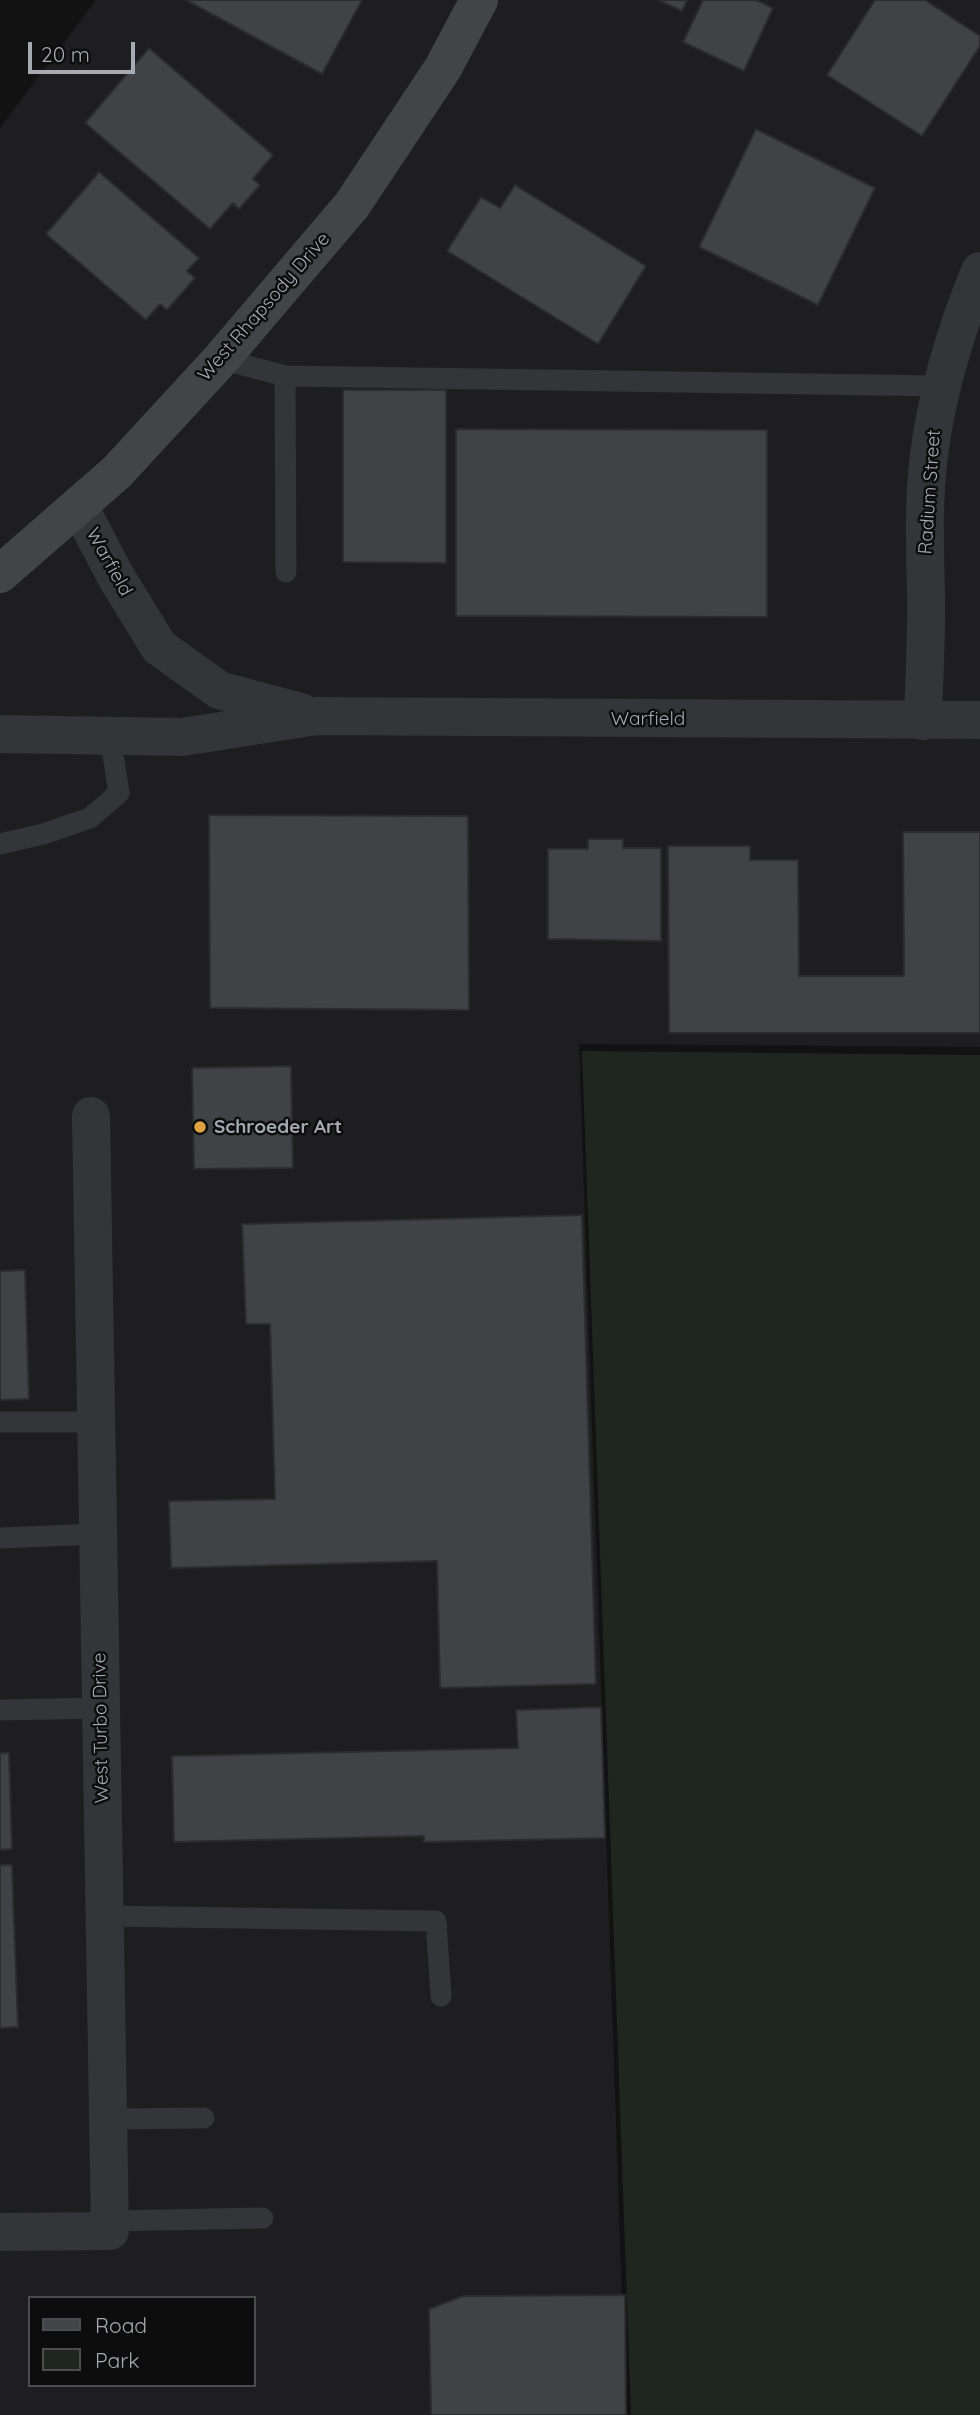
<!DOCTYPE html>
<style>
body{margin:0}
#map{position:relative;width:980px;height:2415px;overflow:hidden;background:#121213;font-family:Quicksand,sans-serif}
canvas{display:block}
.legend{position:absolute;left:28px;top:2296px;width:228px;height:91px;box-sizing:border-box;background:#0d0d0e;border:2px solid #4a4c50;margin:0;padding:9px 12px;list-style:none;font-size:21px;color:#a5aab3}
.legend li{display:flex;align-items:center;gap:14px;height:35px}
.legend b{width:35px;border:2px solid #4a4c50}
.scale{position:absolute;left:28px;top:42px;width:107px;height:32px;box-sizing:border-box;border:4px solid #a5aab3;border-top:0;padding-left:9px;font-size:21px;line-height:24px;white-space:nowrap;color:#a5aab3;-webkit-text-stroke:5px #0d0d0e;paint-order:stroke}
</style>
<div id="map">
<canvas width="980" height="2415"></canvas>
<ul class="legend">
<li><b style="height:9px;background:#424448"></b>Road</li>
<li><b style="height:19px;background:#1f261f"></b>Park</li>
</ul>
<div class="scale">20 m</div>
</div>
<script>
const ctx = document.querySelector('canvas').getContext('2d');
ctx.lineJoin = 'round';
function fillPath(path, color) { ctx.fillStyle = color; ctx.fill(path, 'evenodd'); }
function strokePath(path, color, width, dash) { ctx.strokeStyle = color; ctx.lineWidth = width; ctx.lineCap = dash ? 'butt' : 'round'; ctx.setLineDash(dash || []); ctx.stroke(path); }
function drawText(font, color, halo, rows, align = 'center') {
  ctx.font = font + ' Quicksand,sans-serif'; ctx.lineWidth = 5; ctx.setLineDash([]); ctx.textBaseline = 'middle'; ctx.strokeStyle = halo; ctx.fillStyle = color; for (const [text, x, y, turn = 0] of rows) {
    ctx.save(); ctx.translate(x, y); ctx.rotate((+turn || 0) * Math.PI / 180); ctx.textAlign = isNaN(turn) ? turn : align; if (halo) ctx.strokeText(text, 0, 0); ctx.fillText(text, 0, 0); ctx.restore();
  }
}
const built = new Path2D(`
 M96,0H980V1047L579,1044L626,2415H0V128ZM30,2298H254V2385H30Z`);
const green = new Path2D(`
 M582,1051L980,1055V2415H631Z`);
const building = new Path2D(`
 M186,0H362L322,74Z
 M658,0H687L682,11Z
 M703,0H756L773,8L744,71L683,42Z
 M875,0H925L980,36V46L922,136L827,75Z
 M149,48L273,155L253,179L260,185L239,209L233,203L210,229L85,123Z
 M756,129L875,188L818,305L699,247Z
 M99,172L199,258L187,271L195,278L167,310L160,304L146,320L46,234Z
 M515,185L646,266L598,344L447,251L481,197L500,208Z
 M343,390H446V563L343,562Z
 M456,429L767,430V617L456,616Z
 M209,815L468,816L469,1010L210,1008Z
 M903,832H980V1033H669L668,846H750V860H798L799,976H904Z
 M588,839H623V848H661V941L548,939V849H588Z
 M291,1066L293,1168L194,1169L192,1068Z
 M582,1215L596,1684L440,1688L437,1561L171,1568L169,1501L275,1499L270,1324H246L242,1224Z
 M25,1270L29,1399L0,1400V1271Z
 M601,1707L605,1838L424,1842V1836L174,1842L172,1756L518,1748L516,1710Z
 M0,1753H9L12,1849L0,1850Z
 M0,1865H12L18,2027L0,2028Z
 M625,2295L626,2415H431L429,2309L463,2296Z`);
const lane = new Path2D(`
 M221,359L285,376L941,386
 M285,376L286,572
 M0,844L43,834L90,818L119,793L110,736
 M0,1422H96
 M0,1538L98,1534
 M0,1710L101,1708
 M104,1916L436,1921L441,1996
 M108,2119L204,2118
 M110,2221L263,2218`);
const street = new Path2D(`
 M79,506L115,575L159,647L219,690L301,712
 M923,721C924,678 927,635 926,593C925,547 923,501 929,455C937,391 956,330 980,271
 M0,734L182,737L317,716L980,720
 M0,2232L110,2231L91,1116`);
const secondary = new Path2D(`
 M0,574L117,472L221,359L352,205L443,68L479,0`);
const markers = [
 [200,1127,7,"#dea340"]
];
const streetNames = [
 ["West Rhapsody Drive",264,307,-49],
 ["Radium Street",930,492,-86],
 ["Warfield",109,562,61],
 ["Warfield",648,719],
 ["West Turbo Drive",101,1728,-91]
];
const poiNames = [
 ["Schroeder Art",214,1127]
];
fillPath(built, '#1e1e20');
fillPath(green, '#1f261f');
fillPath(building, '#414246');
strokePath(building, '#2c2c2f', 2);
strokePath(lane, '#343538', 21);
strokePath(street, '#343538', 38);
strokePath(secondary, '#424448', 38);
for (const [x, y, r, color] of markers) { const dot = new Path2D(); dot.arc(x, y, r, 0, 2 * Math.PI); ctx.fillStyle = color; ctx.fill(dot); strokePath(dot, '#0d0d0e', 2.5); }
drawText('19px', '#a5aab3', '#0d0d0e', streetNames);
drawText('bold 19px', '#a5aab3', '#0d0d0e', poiNames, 'left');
</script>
